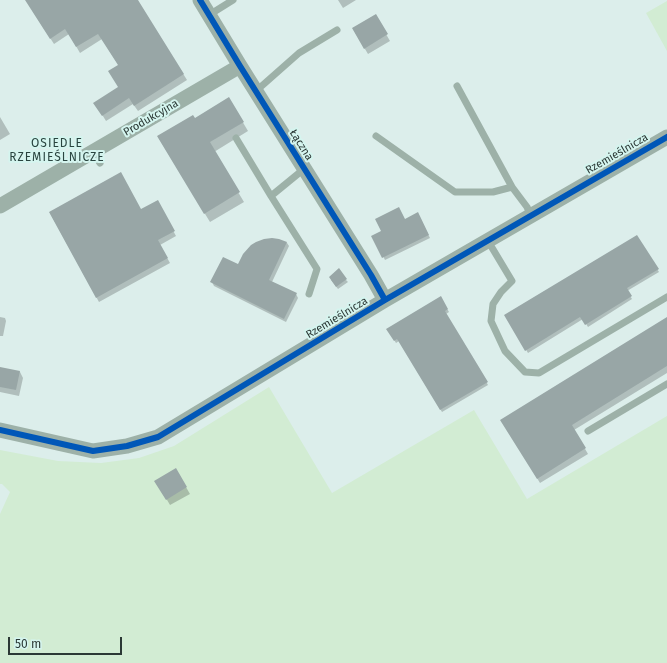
<!DOCTYPE html>
<meta charset="utf-8">
<style>
body{margin:0}
#map{position:relative;width:667px;height:663px;overflow:hidden;background:#dceeeb;font-family:"Fira Sans",sans-serif}
canvas{display:block}
.scale{position:absolute;left:8px;top:637px;width:114px;height:18px;box-sizing:border-box;border:2px solid #2b3835;border-top:0;padding-left:5px;font-size:12px;line-height:14px;white-space:nowrap;color:#2b3835;-webkit-text-stroke:3px #d5f5ef;paint-order:stroke}
</style>
<div id="map">
<canvas width="667" height="663"></canvas>
<div class="scale">50 m</div>
</div>
<script>
const ctx = document.querySelector('canvas').getContext('2d');
ctx.lineJoin = 'round';
function fillPath(path, color) { ctx.fillStyle = color; ctx.fill(path, 'evenodd'); }
function strokePath(path, color, width, dash) { ctx.strokeStyle = color; ctx.lineWidth = width; ctx.lineCap = dash ? 'butt' : 'round'; ctx.setLineDash(dash || []); ctx.stroke(path); }
function drawText(font, color, halo, rows, align = 'center') {
  ctx.font = font + ' "Fira Sans",sans-serif'; ctx.lineWidth = 4; ctx.setLineDash([]); ctx.textBaseline = 'middle'; ctx.strokeStyle = halo; ctx.fillStyle = color; for (const [text, x, y, turn = 0] of rows) {
    ctx.save(); ctx.translate(x, y); ctx.rotate((+turn || 0) * Math.PI / 180); ctx.textAlign = isNaN(turn) ? turn : align; if (halo) ctx.strokeText(text, 0, 0); ctx.fillText(text, 0, 0); ctx.restore();
  }
}
const green = new Path2D(`
 M667,1V51L646,13Z
 M269,387L332,493L474,410L527,499L667,416V663H0V514L10,492L2,484H0V450L58,461L101,463L139,458L174,446Z`);
const shadow = new Path2D(`
 M35,0H137L187,80L138,111L133,104L106,121L95,103L119,88V66L102,39L80,53L69,34L54,44L32,10Z
 M338,0H356L343,8Z
 M375,15L390,41L368,54L353,29Z
 M229,99L248,131L214,152L244,202L210,222L158,137L195,119Z
 M0,117L10,134L0,140Z
 M157,201L176,236L160,245L170,263L99,302L50,213L141,210Z
 M418,214L430,238L385,260L373,236Z
 M637,236L659,272L627,291L632,299L588,327L583,319L528,353L505,315Z
 M279,240L287,243L289,246L272,282L296,294L298,298L286,322L214,286L212,282Z
 M331,280H346L348,282L338,289Z
 M441,298L449,312L446,314L488,385L442,412L399,341L396,343L388,329Z
 M0,317L5,318L6,321L3,336H0Z
 M667,318V373L574,430L588,454L540,483L502,420Z
 M0,368L20,372L23,378L19,396L0,392Z
 M176,470L190,494L170,505L156,481Z`);
const building = new Path2D(`
 M25,0H138L184,74L134,106L129,98L102,116L93,103L118,87L108,71L118,65L98,34L76,47L65,29L50,39Z
 M376,14L388,34L364,49L352,28Z
 M229,97L244,122L210,142L240,192L204,214L157,136L193,115L195,118Z
 M121,172L141,209L158,200L175,231L158,240L168,258L96,298L49,212Z
 M399,207L405,219L418,212L429,235L382,258L371,236L381,231L375,219Z
 M637,235L659,269L627,288L632,296L585,325L580,317L525,351L504,315Z
 M272,238L279,239L287,242L269,280L297,293L284,319L210,282L223,257L238,264L243,254L251,245L256,242L264,239Z
 M339,268L347,279L336,287L329,277Z
 M441,296L448,309L445,311L488,382L440,410L397,339L394,341L386,329Z
 M667,317V366L572,425L586,448L537,479L500,420Z
 M0,367L20,371L16,390L0,387Z
 M176,468L187,487L166,500L154,481Z`);
const lane = new Path2D(`
 M209,15L233,0
 M457,86L512,187
 M256,91L299,53L337,30
 M376,136L455,192H493L512,187L527,207L531,216
 M236,138L271,196
 M93,152L100,163
 M304,169L271,196L317,269L309,294
 M488,241L512,281L501,292L493,304L491,321L505,351L525,372L539,373L667,297
 M588,431L667,384`);
const street = new Path2D(`
 M200,0L240,66L371,275L385,300
 M0,206L240,66
 M0,430L93,451L127,446L158,437L385,300L667,137`);
const cycleway = new Path2D(`
 M200,0L240,66L371,275L385,300
 M0,430L93,451L127,446L158,437L385,300L667,137`);
const streetNames = [
 ["Produkcyjna",151,118,-30],
 ["Łączna",301,145,58],
 ["Rzemieślnicza",617,154,-30],
 ["Rzemieślnicza",337,318,-31]
];
const neighbourhoodNames = [
 ["OSIEDLE",57,144],
 ["RZEMIEŚLNICZE",57,158]
];
fillPath(green, '#d2ecd3');
fillPath(shadow, '#0003');
fillPath(building, '#98a6a6');
strokePath(lane, '#9db1a8', 7);
strokePath(street, '#9db1a8', 15);
strokePath(cycleway, '#0057b8', 6);
drawText('11px', '#2b3835', '#d5f5ef', streetNames);
ctx.letterSpacing = '1px';
drawText('12px', '#29443f', '#d5f5ef', neighbourhoodNames);
ctx.letterSpacing = '0px';
</script>
